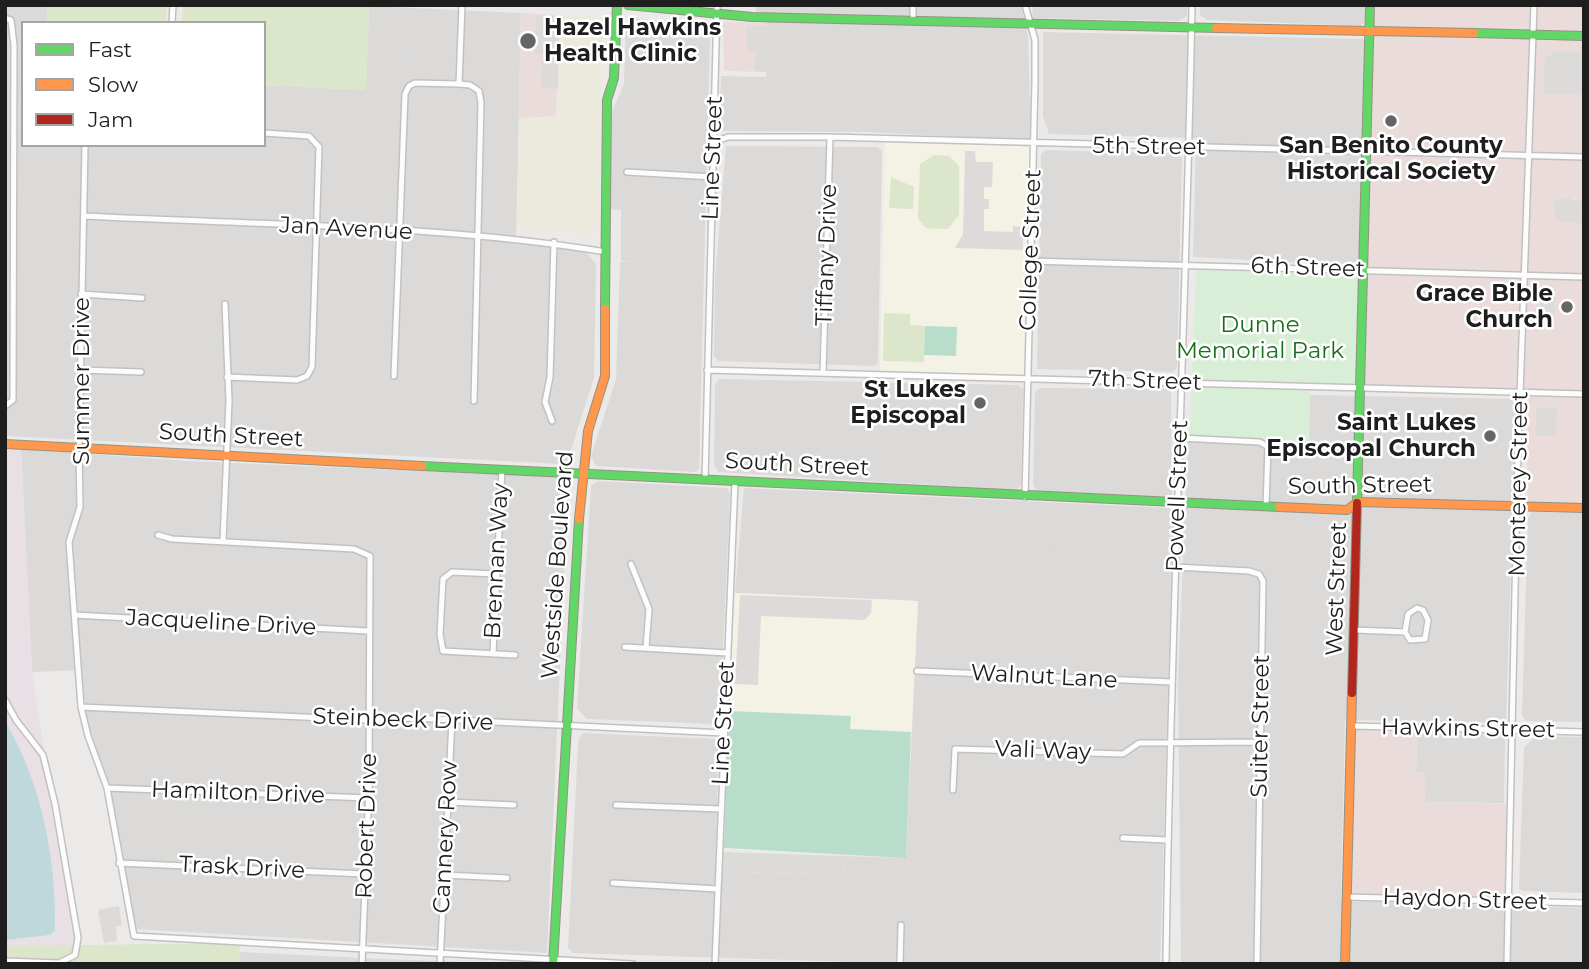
<!DOCTYPE html>
<style>
body{margin:0}
#map{position:relative;width:1589px;height:969px;overflow:hidden;background:#eceae8;font-family:Montserrat,sans-serif}
canvas{display:block}
.frame{position:absolute;inset:0;border:7px solid #1e1e1e;pointer-events:none}
.legend{position:absolute;left:21px;top:21px;width:245px;height:126px;box-sizing:border-box;background:#fff;border:2px solid #a5a5a5;margin:0;padding:9px 12px;list-style:none;font-size:21px;color:#1e1e1e}
.legend li{display:flex;align-items:center;gap:14px;height:35px}
.legend b{width:35px;border:2px solid #a5a5a5}
</style>
<div id="map">
<canvas width="1589" height="969"></canvas>
<div class="frame"></div>
<ul class="legend">
<li><b style="height:9px;background:#63d668"></b>Fast</li>
<li><b style="height:9px;background:#ff974d"></b>Slow</li>
<li><b style="height:9px;background:#b3261e"></b>Jam</li>
</ul>
</div>
<script>
const ctx = document.querySelector('canvas').getContext('2d');
ctx.lineJoin = 'round';
function fillPath(path, color) { ctx.fillStyle = color; ctx.fill(path, 'evenodd'); }
function strokePath(path, color, width, dash) { ctx.strokeStyle = color; ctx.lineWidth = width; ctx.lineCap = dash ? 'butt' : 'round'; ctx.setLineDash(dash || []); ctx.stroke(path); }
function drawText(font, color, halo, rows, align = 'center') {
  ctx.font = font + ' Montserrat,sans-serif'; ctx.lineWidth = 5; ctx.setLineDash([]); ctx.textBaseline = 'middle'; ctx.strokeStyle = halo; ctx.fillStyle = color; for (const [text, x, y, turn = 0] of rows) {
    ctx.save(); ctx.translate(x, y); ctx.rotate((+turn || 0) * Math.PI / 180); ctx.textAlign = isNaN(turn) ? turn : align; if (halo) ctx.strokeText(text, 0, 0); ctx.fillText(text, 0, 0); ctx.restore();
  }
}
const residential = new Path2D(`
 M5,5H47V23H23V145H264V85L366,90L369,6L521,13L516,244L568,248L587,253L596,264L594,378L568,459L562,464L5,436Z
 M756,5H1021L1028,36L1031,140L864,132L719,131L721,76L766,77L767,14L756,11Z
 M1033,5H1187V16L1178,21L1032,18Z
 M1200,5H1364V22L1360,26L1208,20L1200,15Z
 M634,18L706,25L710,32L699,469L695,472L596,466L591,456L616,379L620,262H631L621,261V210L609,209L610,116L624,84L626,22Z
 M1043,32L1364,39L1359,266L1193,257L1196,138L1049,134L1043,116Z
 M726,146L877,147L882,150L878,363L874,366L718,361L714,356L715,278Z
 M1046,150L1179,154L1182,158L1177,367L1174,372L1037,369L1041,154Z
 M719,379L1018,385L1023,389L1021,485L1017,490L718,472L714,465L715,384Z
 M1040,388L1171,389L1172,495L1168,498L1036,490L1033,485L1035,392Z
 M1310,395L1516,399L1506,723L1345,720L1341,901L1584,908V964H1181L1178,678L1188,442L1282,444L1309,441Z
 M21,449L187,461L560,477L568,488L547,953L136,929L110,787L86,719L82,670L32,672Z
 M598,481L727,488L730,494L724,628L719,718L715,724L587,719L577,708L591,486Z
 M744,488L1170,508L1173,512L1160,964L881,963L573,953L568,948L577,765L579,738L583,733L715,739L718,744V772L714,927H720L721,911L730,910L745,872L843,876L844,856L906,858L918,601L735,593Z
 M1532,512L1584,513V722L1526,721L1522,715L1528,518Z
 M1417,732L1505,735L1504,803L1425,802V774L1416,772Z
 M1536,736L1584,737V893L1523,891L1519,889L1524,747Z
 M240,952L385,959L519,964H239Z`);
const commercial = new Path2D(`
 M1370,5H1584V504L1526,502L1529,393L1360,389Z
 M521,13L560,15L556,117L519,118Z
 M723,22L767,23V72L724,71Z
 M1353,726L1417,727L1416,772L1425,773V802L1512,804L1508,901L1347,897Z`);
const industrial = new Path2D(`
 M5,444L21,445L32,672L77,958L5,961Z`);
const education = new Path2D(`
 M885,140L1032,147L1026,375L880,372Z
 M735,593L918,601L905,857L722,849Z`);
const farmland = new Path2D(`
 M560,15H597L603,25L597,232L593,236L517,227L519,118L556,116Z`);
const grass = new Path2D(`
 M47,5H167L166,23H47Z
 M183,5L369,6L366,90L264,85V23H182Z
 M934,155L949,156L959,166V215L948,229L926,228L918,218L920,164Z
 M891,177L914,187L913,209L889,208Z
 M884,313L910,314V325L925,326L924,362L883,361Z
 M240,943L239,964H5V946Z`);
const park = new Path2D(`
 M1196,270L1359,274L1358,385L1310,383L1309,441L1190,435Z`);
const pitch = new Path2D(`
 M925,326L957,327L956,356L924,355Z
 M729,711L851,716L850,729L911,732L906,858L724,848Z`);
const parking = new Path2D(`
 M536,16H559L558,89L541,88L542,54H535Z
 M747,26H767V72L755,71V51H747Z
 M637,38L658,39L657,108L687,109L686,133L639,131L640,94L626,93L627,75H644L645,43L637,42Z
 M1328,45L1364,46L1363,74L1336,73V87H1327Z
 M403,48L447,51L446,64L402,62Z
 M1553,51L1584,52V95L1544,94L1545,56H1552Z
 M965,151H975L976,162H993L992,187H984V199H989V209H984V231L1013,232V226L1023,227V250L955,248L963,234Z
 M1571,196V201H1584V224L1555,220L1554,199H1568Z
 M1541,288L1555,289L1554,328H1540Z
 M1536,408H1557L1556,436H1536Z
 M1028,505L1049,506L1047,602L1026,601L1027,572L1008,571L1009,556H1027Z
 M740,595L872,600L871,613L865,620L761,616L758,685L735,684Z
 M1446,739L1456,740V783L1462,784L1463,799H1432L1431,770L1439,769L1440,758L1446,753Z
 M722,852L844,856L843,876L746,872L744,899L730,910L721,911Z
 M119,906L122,926H116L117,941L104,943L98,910Z`);
const water = new Path2D(`
 M5,721C42,784 56,858 55,930L50,935L5,940Z`);
const street = new Path2D(`
 M462,5L459,84L470,85L479,91L481,103L474,401
 M5,18L11,20L14,45L13,400L5,406
 M913,21V5
 M172,23L173,5
 M714,142L728,137H830L1584,157
 M85,145L79,447L80,507L69,542L81,707L88,736L107,788L134,936L633,964
 M627,172L713,177
 M85,216C258,225 435,224 606,252
 M1031,261L1584,277
 M81,294L142,298
 M81,370L141,372
 M707,370L1584,394
 M823,373L830,137
 M394,376L405,94L409,86L415,83L459,84
 M227,377L297,380L307,376L312,367L319,147L309,136L264,133
 M552,421L545,402L550,377L554,242
 M1180,438L1260,442L1268,447L1266,506
 M705,480L717,5
 M1025,497L1035,82V40L1025,5
 M158,535L172,539L354,549L370,556L369,785L362,964
 M223,541L229,401L225,304
 M631,564L649,609L646,648
 M1176,567L1249,571L1259,574L1263,581L1257,964
 M495,574L452,572L443,579L440,634L443,651L515,655
 M1417,608L1423,610L1428,620L1425,639L1410,640L1405,632L1408,614Z
 M74,615L368,631
 M1354,630L1405,632
 M625,647L727,653
 M493,654L502,469
 M917,671L1171,682
 M5,700L16,720L43,755L55,804L78,938L75,955L59,963L5,961
 M81,707L370,720L412,718L724,733
 M1353,726L1584,732
 M107,788L369,798
 M953,790L955,749L1123,754L1139,743L1260,742
 M448,802L514,805
 M616,805L720,809
 M1123,838L1167,840
 M119,863L364,874
 M444,875L507,878
 M613,883L718,889
 M1347,897L1584,903
 M440,964L452,720
 M715,964L735,482
 M900,964L901,925
 M1166,964C1170,644 1186,325 1192,5
 M1507,964L1518,451L1534,5`);
const fast = new Path2D(`
 M628,5L752,17L1216,28
 M1474,33L1584,36
 M605,309L607,100L614,78L617,5
 M422,466L1279,507
 M1357,503L1370,5
 M553,964L579,519`);
const slow = new Path2D(`
 M1216,28L1474,33
 M5,444L422,466
 M1279,507L1347,510L1358,502L1584,508
 M579,519L588,431L605,376V309
 M1345,964L1352,693`);
const jam = new Path2D(`
 M1352,693L1357,503`);
const markers = [
 [528,41,9,"#666565"],
 [1391,121,7,"#666565"],
 [1567,307,7,"#666565"],
 [980,403,7,"#666565"],
 [1490,436,7,"#666565"]
];
const poiNames = [
 ["Hazel Hawkins",544,28,"left"],
 ["Health Clinic",544,54,"left"],
 ["San Benito County",1391,146,"center"],
 ["Historical Society",1391,172,"center"],
 ["Grace Bible",1553,294],
 ["Church",1553,320],
 ["St Lukes",966,390],
 ["Episcopal",966,416],
 ["Saint Lukes",1476,423],
 ["Episcopal Church",1476,449]
];
const streetNames = [
 ["5th Street",1149,147,1],
 ["Line Street",713,158,-88],
 ["Jan Avenue",346,229,3],
 ["College Street",1031,250,-88],
 ["Tiffany Drive",827,255,-88],
 ["6th Street",1308,268,2],
 ["Summer Drive",82,381,-90],
 ["7th Street",1145,381,2],
 ["South Street",231,436,3],
 ["South Street",797,465,3],
 ["Monterey Street",1519,484,-89],
 ["South Street",1360,486,-1],
 ["Powell Street",1178,496,-88],
 ["Brennan Way",497,561,-87],
 ["Westside Boulevard",558,565,-86],
 ["West Street",1337,589,-88],
 ["Jacqueline Drive",221,623,3],
 ["Walnut Lane",1044,677,3],
 ["Steinbeck Drive",403,720,2],
 ["Line Street",724,723,-87],
 ["Suiter Street",1261,726,-89],
 ["Hawkins Street",1468,729,1],
 ["Vali Way",1043,751,2],
 ["Hamilton Drive",238,793,2],
 ["Robert Drive",367,826,-88],
 ["Cannery Row",446,837,-87],
 ["Trask Drive",242,868,3],
 ["Haydon Street",1465,900,2]
];
const parkNames = [
 ["Dunne",1260,325],
 ["Memorial Park",1260,351]
];
fillPath(residential, '#dbdad9');
fillPath(commercial, '#e9dcdb');
fillPath(industrial, '#e9e0e6');
fillPath(education, '#f4f2e5');
fillPath(farmland, '#ebeadc');
fillPath(grass, '#dbe6ca');
fillPath(park, '#d8eed6');
fillPath(pitch, '#b8ddca');
fillPath(parking, '#dcdbda');
fillPath(water, '#bed8db');
strokePath(street, '#c2c1c0', 8);
strokePath(fast, '#949382', 10);
strokePath(slow, '#949382', 10);
strokePath(jam, '#949382', 10);
strokePath(street, '#fcfcfc', 5);
strokePath(fast, '#63d668', 8);
strokePath(slow, '#ff974d', 8);
strokePath(jam, '#b3261e', 8);
for (const [x, y, r, color] of markers) { const dot = new Path2D(); dot.arc(x, y, r, 0, 2 * Math.PI); ctx.fillStyle = color; ctx.fill(dot); strokePath(dot, '#fff', 2.5); }
drawText('bold 23px', '#1e1e1e', '#fff', poiNames, 'right');
drawText('23px', '#1e1e1e', '#fff', streetNames);
drawText('23px', '#196f19', '#fff', parkNames);
</script>
